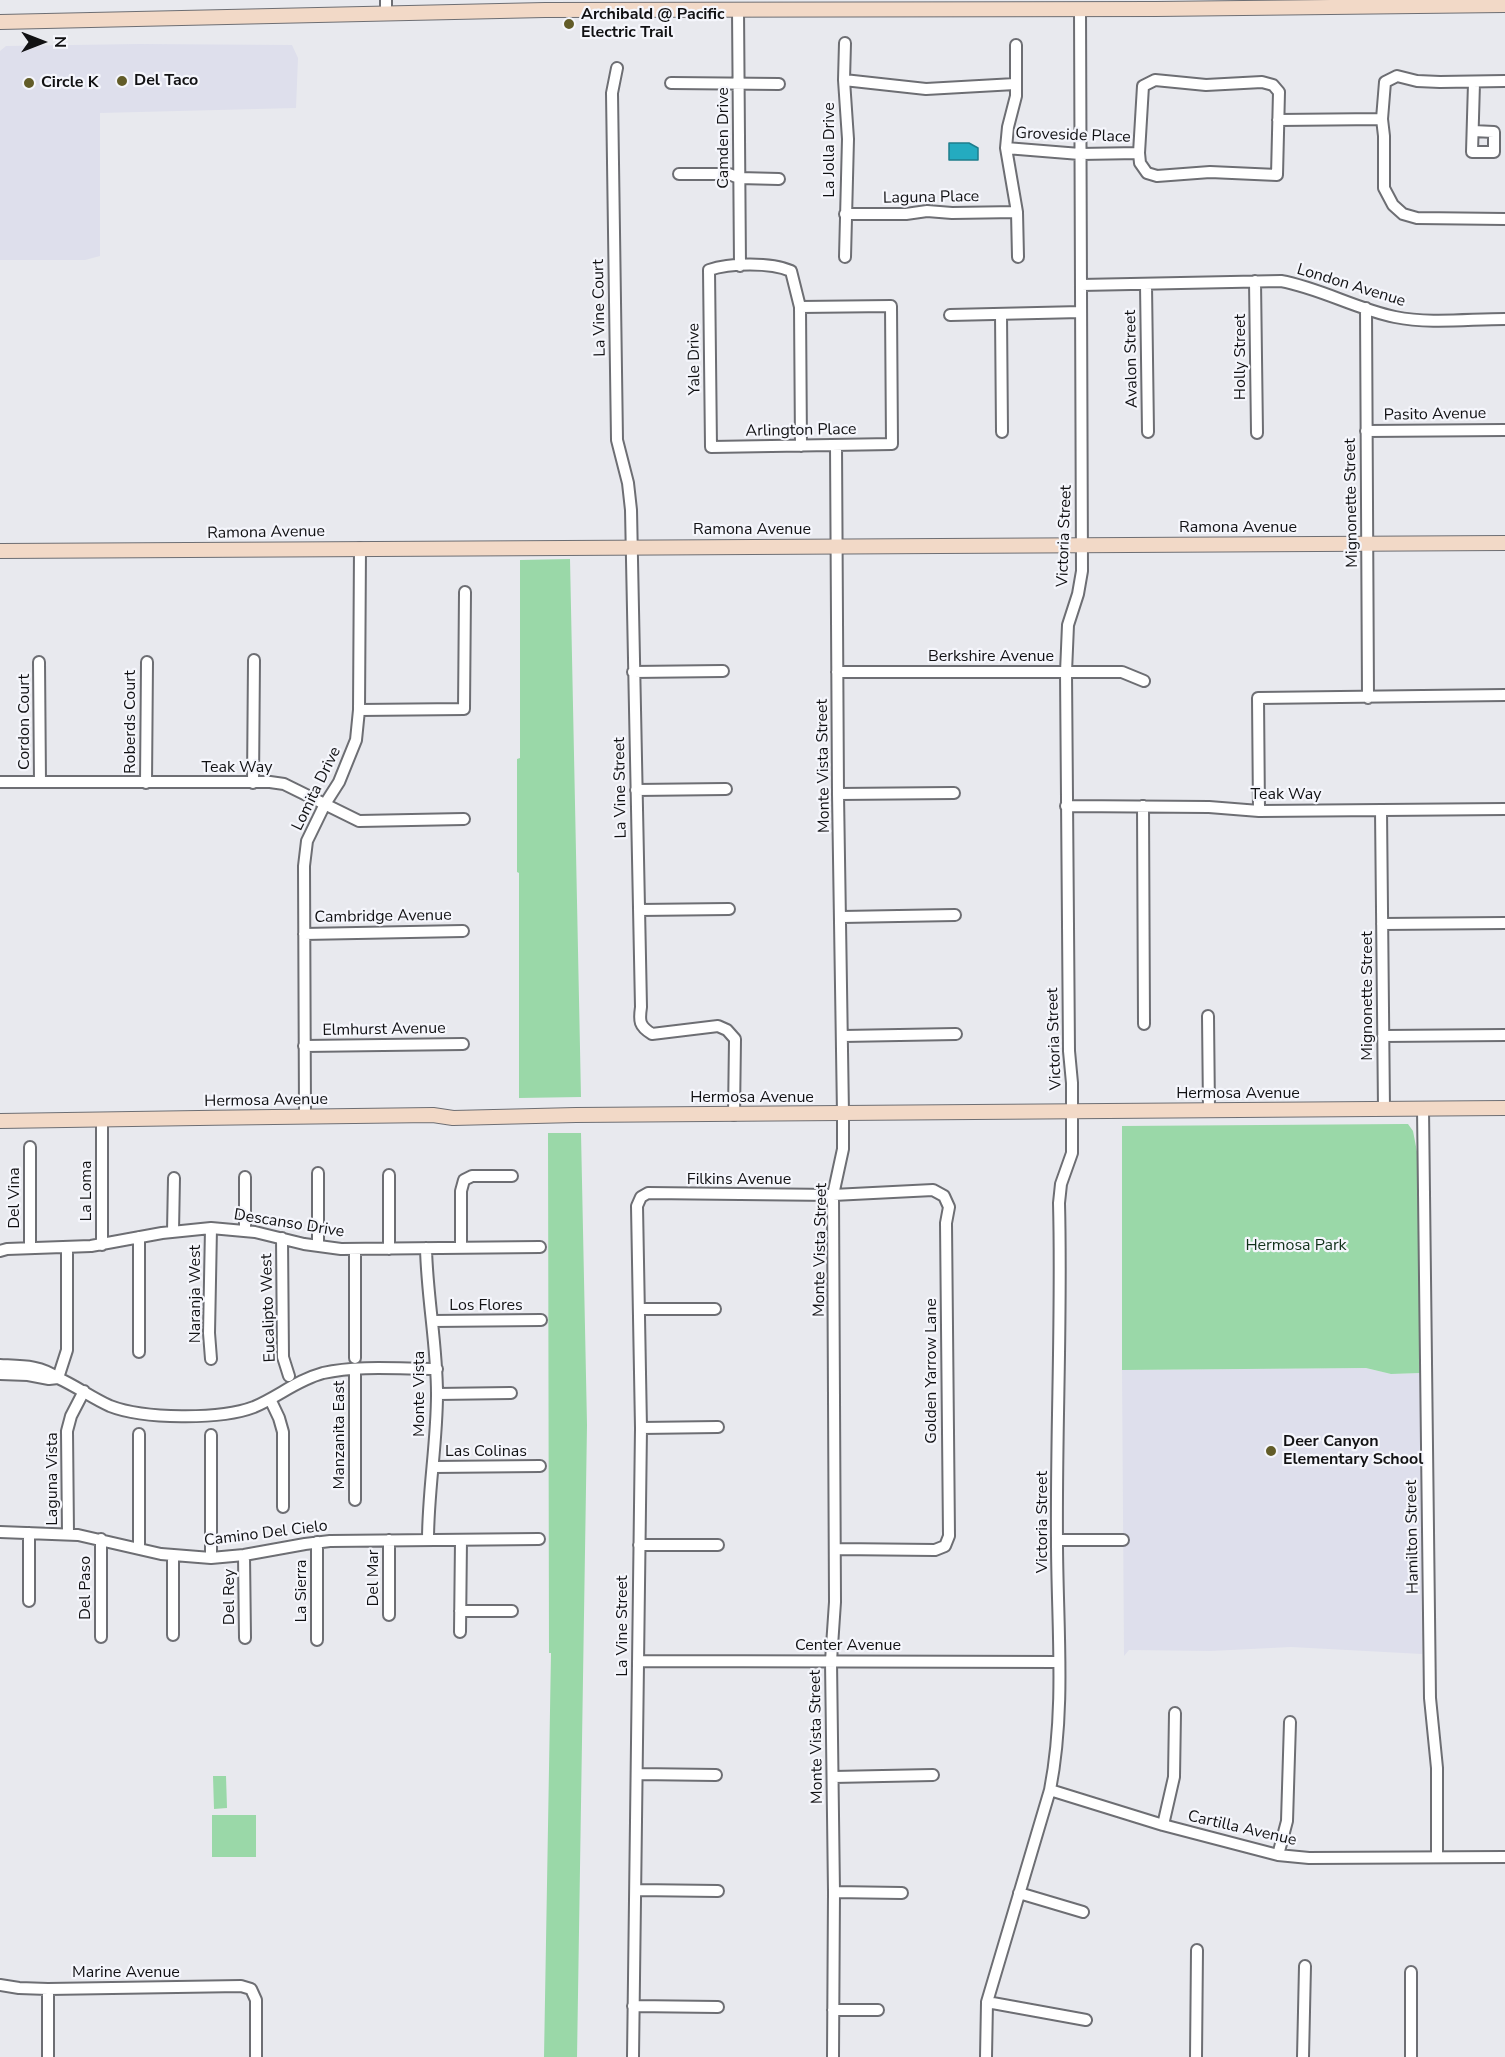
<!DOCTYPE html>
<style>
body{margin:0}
#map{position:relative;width:1505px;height:2057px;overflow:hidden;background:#e8e9ee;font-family:"Nunito Sans",sans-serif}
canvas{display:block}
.north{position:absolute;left:12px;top:12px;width:60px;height:60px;-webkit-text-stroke:4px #f5f6fc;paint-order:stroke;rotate:90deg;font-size:16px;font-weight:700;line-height:24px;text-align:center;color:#111113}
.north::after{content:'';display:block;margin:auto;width:21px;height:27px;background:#111113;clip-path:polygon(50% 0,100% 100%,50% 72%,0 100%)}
</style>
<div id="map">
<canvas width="1505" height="2057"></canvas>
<div class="north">N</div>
</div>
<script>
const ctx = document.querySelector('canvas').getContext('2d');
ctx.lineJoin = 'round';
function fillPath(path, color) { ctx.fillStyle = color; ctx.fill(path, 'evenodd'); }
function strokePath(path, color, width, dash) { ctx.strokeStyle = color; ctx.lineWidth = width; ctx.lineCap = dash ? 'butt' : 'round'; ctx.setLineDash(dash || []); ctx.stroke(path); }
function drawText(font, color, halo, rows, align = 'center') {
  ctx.font = font + ' "Nunito Sans",sans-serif'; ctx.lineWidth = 4.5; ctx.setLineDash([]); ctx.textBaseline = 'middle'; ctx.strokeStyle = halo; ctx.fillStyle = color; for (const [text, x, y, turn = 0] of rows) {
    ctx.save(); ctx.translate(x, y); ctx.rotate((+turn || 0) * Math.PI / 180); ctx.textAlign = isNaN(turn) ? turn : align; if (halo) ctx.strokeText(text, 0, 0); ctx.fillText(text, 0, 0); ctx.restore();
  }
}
const built = new Path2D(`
 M139,44L292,45L298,58L296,108L100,113V256L85,260H0V51L6,46Z
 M1366,1368L1391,1374L1420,1373L1422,1654L1291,1647L1211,1651L1129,1650L1124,1656L1122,1370Z`);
const green = new Path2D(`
 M570,559L581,1097L519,1098V873L517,872V759L520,758V560Z
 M1403,1124H1408L1413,1131L1418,1157L1420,1373L1391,1374L1366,1368L1122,1370V1126Z
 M548,1133H581L587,1425L577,2057H544L551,1653H549Z
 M213,1776H226L227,1808L214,1809Z
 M212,1815H256V1857H212Z`);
const water = new Path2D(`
 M949,143H969L978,148V160H949Z`);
const street = new Path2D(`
 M386,0V13
 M738,9L740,266
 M845,43L844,80L848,139L845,257
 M1016,45V96L1008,127L1006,148L1017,212L1018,257
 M617,68L612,93L617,440L628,483L631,510L641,1007C639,1021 639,1026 652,1034L718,1026L727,1030L735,1039L734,1115
 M844,80L926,89L1015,84
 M1155,80L1206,85L1262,82L1273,85L1279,92L1277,175L1210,172L1157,176L1147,173L1140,163L1139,153L1143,86Z
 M1505,81L1440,82L1417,81L1397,76L1385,82L1382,119L1384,136V188L1393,205L1403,214L1417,218L1505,219
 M671,83L779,84
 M1278,120L1382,119
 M1473,131L1494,132V152H1472L1474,83
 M1006,148L1080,154L1139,153
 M679,174H729L739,178L779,179
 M845,214H906L927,211L952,213L1017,212
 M1255,281L1257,433
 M1081,285L1281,281C1320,288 1356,309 1395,317C1430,324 1469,319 1505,319
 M1146,285L1148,432
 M800,307L891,306L892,444L711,447L709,270C729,263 771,262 791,271L800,307L801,446
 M1366,308L1368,698
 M1001,314L1002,432
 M950,315L1081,312
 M1366,431L1505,430
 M39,662L40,782
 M633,672L723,671
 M837,672H1122L1144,681
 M359,710L464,709L465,592
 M0,782H270L284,784L359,821L464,819
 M146,783L147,662
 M253,783L254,660
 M636,790L726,789
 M838,794L954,793
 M1066,806L1209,807L1259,811L1505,809
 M1143,806L1144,1024
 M1381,810L1384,1109
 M1259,811L1258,698L1505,695
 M639,910L729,909
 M842,917L955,915
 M1382,924L1505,923
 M304,934L463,931
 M1208,1016L1209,1110
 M843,1036L956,1034
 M1383,1036L1505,1035
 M304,1046L463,1044
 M1423,1109L1430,1698L1437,1768V1857
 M305,1116L304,866L307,841L325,804L339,782L356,740L359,710L360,548
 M30,1147V1248
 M318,1173V1246
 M389,1175V1249
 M245,1177V1231
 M173,1231L174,1178
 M282,1238L283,1357L289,1376
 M102,1245V1120
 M426,1248C427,1297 437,1345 437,1394C437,1443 428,1491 428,1540
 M461,1248V1191L464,1180L472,1176H512
 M355,1249V1358
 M0,1251L7,1249L91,1246L162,1233L211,1228L255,1232L304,1244L341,1249L540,1247
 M640,1309H715
 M432,1321L541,1320
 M139,1352V1237
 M211,1359L209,1333L211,1228
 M0,1365C21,1366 40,1365 58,1378
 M355,1369V1500
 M0,1374L28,1375L49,1379L58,1378C76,1386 92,1398 110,1406C143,1419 220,1420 254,1407C278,1397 297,1380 323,1373C359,1365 400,1369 437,1369
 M58,1378L67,1350V1248
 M437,1394L511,1393
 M270,1399L279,1418L283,1432V1507
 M641,1428L718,1427
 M139,1434V1549
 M211,1435V1558
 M433,1467L540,1466
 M0,1532L78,1535L161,1554L211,1558L244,1555L305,1544L330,1541L539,1539
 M29,1533V1601
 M68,1534L67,1431L71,1416L84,1391
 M101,1539V1637
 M1057,1540H1123
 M639,1545H718
 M244,1555L245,1638
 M460,1611H512
 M389,1615V1540
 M460,1632L461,1540
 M173,1635V1555
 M317,1640V1542
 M638,1661L1059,1662
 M637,1774L716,1775
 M833,1777L933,1775
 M1050,1790L1163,1825L1278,1855L1309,1858L1505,1857
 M1163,1825L1174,1777L1175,1713
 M1278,1855L1287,1821L1290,1722
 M636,1890L718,1891
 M834,1892L902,1893
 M1019,1893L1083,1912
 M1411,1972V2057
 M0,1985L19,1988L48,1989L241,1986L251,1989L256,2000V2057
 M48,1989V2057
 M987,2002L1086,2020
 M633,2006L718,2007
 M833,2010H878
 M633,2057L641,1428L637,1206L641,1197L648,1193L833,1195L933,1190L944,1196L949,1207L946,1223L949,1536L945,1546L935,1550L835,1549
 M833,2057L834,1892L831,1661L835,1602L833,1195L843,1149V1114L838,794L836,445
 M986,2057L987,2002L1050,1790C1066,1708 1057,1624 1057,1541C1056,1428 1062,1316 1059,1203L1061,1184L1072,1153V1083L1069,1051L1066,672L1068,625L1078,594L1082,571L1080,9
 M1196,2057L1197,1950
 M1303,2057L1305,1966`);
const secondary = new Path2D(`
 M0,22L545,10L1156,9L1505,5
 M0,551L1505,543
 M0,1121C144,1119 289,1116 433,1115L453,1118L576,1115L1505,1108`);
const markers = [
 [569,24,6,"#625c28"],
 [122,81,6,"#625c28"],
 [29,83,6,"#625c28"],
 [1271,1451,6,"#625c28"]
];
const poiNames = [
 ["Archibald @ Pacific",581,15],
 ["Electric Trail",581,33],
 ["Del Taco",134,81],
 ["Circle K",41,83],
 ["Deer Canyon",1283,1442],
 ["Elementary School",1283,1460]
];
const streetNames = [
 ["Groveside Place",1073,136,2],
 ["Camden Drive",724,138,-90],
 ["La Jolla Drive",830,150,-90],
 ["Laguna Place",931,198,-1],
 ["London Avenue",1351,286,17],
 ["La Vine Court",600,308,-91],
 ["Holly Street",1241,357,-90],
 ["Yale Drive",695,359,-91],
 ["Avalon Street",1132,359,-91],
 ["Pasito Avenue",1435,415,-1],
 ["Arlington Place",801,431,-1],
 ["Mignonette Street",1352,503,-91],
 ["Ramona Avenue",1238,528],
 ["Ramona Avenue",752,530],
 ["Ramona Avenue",266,533,-1],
 ["Victoria Street",1065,536,-88],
 ["Berkshire Avenue",991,657],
 ["Cordon Court",25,722,-90],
 ["Roberds Court",131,722,-90],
 ["Monte Vista Street",824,766,-91],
 ["Teak Way",237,768],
 ["La Vine Street",621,788,-91],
 ["Lomita Drive",317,789,-64],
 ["Teak Way",1286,795],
 ["Cambridge Avenue",383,917,-1],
 ["Mignonette Street",1368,996,-90],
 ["Elmhurst Avenue",384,1030,-1],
 ["Victoria Street",1055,1039,-92],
 ["Hermosa Avenue",1238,1094],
 ["Hermosa Avenue",752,1098],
 ["Hermosa Avenue",266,1101,-1],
 ["Filkins Avenue",739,1180],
 ["La Loma",87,1191,-90],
 ["Del Vina",15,1198,-90],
 ["Descanso Drive",289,1224,9],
 ["Monte Vista Street",821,1250,-89],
 ["Naranja West",196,1294,-90],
 ["Los Flores",486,1306],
 ["Eucalipto West",269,1308,-92],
 ["Golden Yarrow Lane",932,1371,-90],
 ["Monte Vista",420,1394,-90],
 ["Manzanita East",340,1435,-90],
 ["Las Colinas",486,1452],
 ["Laguna Vista",53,1479,-90],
 ["Victoria Street",1043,1522,-90],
 ["Camino Del Cielo",266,1534,-7],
 ["Hamilton Street",1413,1537,-91],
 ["Del Mar",374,1578,-90],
 ["Del Paso",86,1588,-90],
 ["La Sierra",302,1591,-90],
 ["Del Rey",230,1597,-90],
 ["La Vine Street",623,1626,-90],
 ["Center Avenue",848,1646],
 ["Monte Vista Street",817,1737,-91],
 ["Cartilla Avenue",1242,1829,13],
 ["Marine Avenue",126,1973]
];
const parkNames = [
 ["Hermosa Park",1296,1246]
];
fillPath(built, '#dedfec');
fillPath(green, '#9ad8a8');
fillPath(water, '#24abc0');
strokePath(water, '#1e7d8c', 1.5);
strokePath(street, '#6d6e73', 14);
strokePath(secondary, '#6d6e73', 16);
strokePath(street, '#fff', 10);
strokePath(secondary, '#f2d9c7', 14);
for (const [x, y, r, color] of markers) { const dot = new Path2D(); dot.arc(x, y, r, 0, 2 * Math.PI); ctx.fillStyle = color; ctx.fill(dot); strokePath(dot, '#f5f6fc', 2); }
drawText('bold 16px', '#111113', '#f5f6fc', poiNames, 'left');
drawText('16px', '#111113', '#f5f6fc', streetNames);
drawText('16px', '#11311a', '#f5f6fc', parkNames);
</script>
